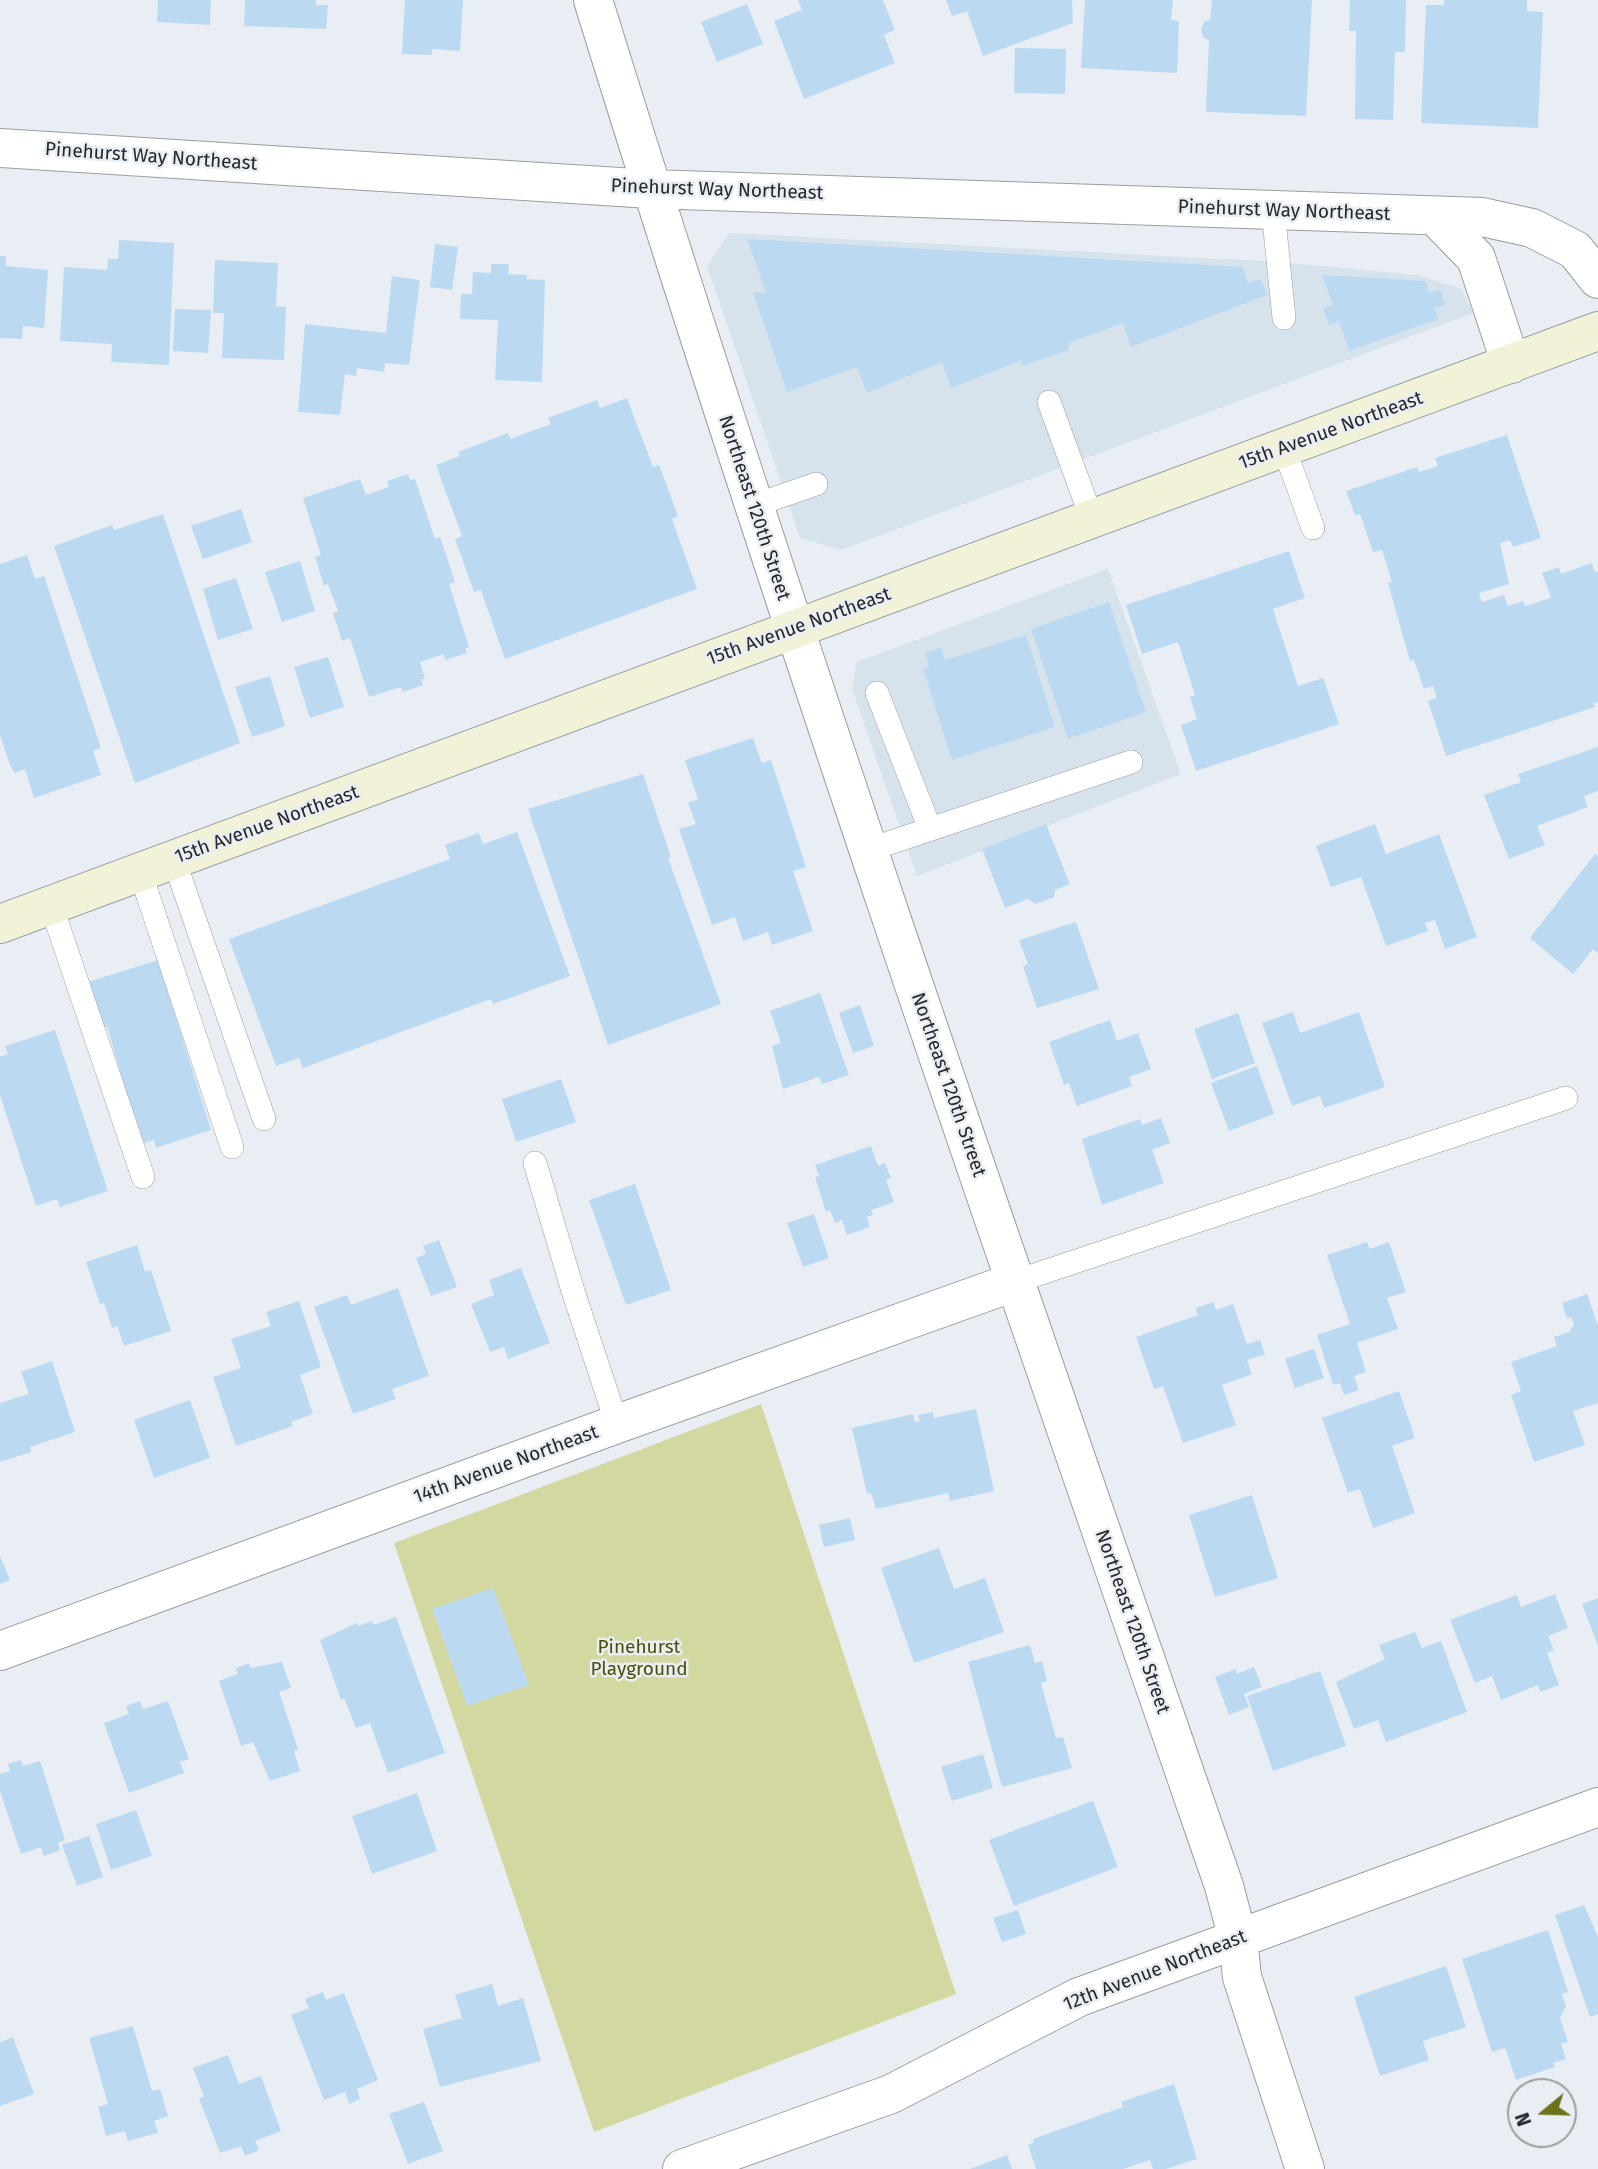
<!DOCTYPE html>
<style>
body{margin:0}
#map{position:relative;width:1598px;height:2169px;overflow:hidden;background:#e8eef3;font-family:"Fira Sans",sans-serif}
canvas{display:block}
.north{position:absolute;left:1507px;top:2078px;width:70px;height:70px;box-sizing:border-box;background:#e8eef3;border:2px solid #9a9ea2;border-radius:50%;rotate:251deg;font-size:19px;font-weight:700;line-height:28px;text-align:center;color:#252729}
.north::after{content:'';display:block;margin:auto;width:24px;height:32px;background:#6e7117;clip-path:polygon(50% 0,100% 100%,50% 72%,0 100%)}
</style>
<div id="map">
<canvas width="1598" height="2169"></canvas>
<div class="north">N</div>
</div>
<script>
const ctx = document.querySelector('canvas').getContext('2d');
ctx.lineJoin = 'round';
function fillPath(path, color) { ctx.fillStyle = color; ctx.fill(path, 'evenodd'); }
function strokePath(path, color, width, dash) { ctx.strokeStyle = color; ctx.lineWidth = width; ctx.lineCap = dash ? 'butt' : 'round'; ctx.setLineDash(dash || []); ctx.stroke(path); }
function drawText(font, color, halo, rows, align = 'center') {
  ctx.font = font + ' "Fira Sans",sans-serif'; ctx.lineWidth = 5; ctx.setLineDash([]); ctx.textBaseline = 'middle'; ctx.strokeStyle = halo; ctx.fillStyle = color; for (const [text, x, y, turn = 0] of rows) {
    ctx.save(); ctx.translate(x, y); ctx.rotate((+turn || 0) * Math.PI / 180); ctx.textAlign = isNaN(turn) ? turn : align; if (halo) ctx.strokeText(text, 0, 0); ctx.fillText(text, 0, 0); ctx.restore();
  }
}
const built = new Path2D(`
 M729,233L1279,262L1417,275L1462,289L1473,313L841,550L800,538L707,266Z
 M1108,569L1181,774L917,876L852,689L857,662Z`);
const green = new Path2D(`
 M761,1404L956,1994L594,2132L394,1543Z`);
const building = new Path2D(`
 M158,0H211L210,25L157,22Z
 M245,0H316V5H328L326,29L244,26Z
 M405,0H463L460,51L432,49V55L402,54Z
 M798,0H883L895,30L884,35L895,63L804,99L774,21L802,10Z
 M946,0H1072L1073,23L983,56L967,11L952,16Z
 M1085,0H1173L1171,20L1179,21L1177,73L1081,68Z
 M1212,0H1312L1306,116L1206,112L1209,40L1203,37L1201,30L1204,22L1210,20Z
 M1350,0H1406L1405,52H1395L1393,120L1355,119L1356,31H1349Z
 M1444,0H1527V11L1543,12L1538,128L1421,123L1426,5H1444Z
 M747,4L763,44L717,62L701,22Z
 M1015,48L1066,49L1065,94L1014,93Z
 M747,239L1243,267L1248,283L1261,279L1267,295L1131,347L1123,323L1069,343L1068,350L1021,366L1022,360L951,388L942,362L867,393L857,367L787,392L753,292L766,293Z
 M119,240L174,243L169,365L111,362L112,344L60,341L64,267L107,270L108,259H118Z
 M435,244L458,247L452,290L430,287Z
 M0,256H6V266L48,270L44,328L23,326L22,339L0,338Z
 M215,260L278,263L276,306L286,307L284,360L222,358L224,313H213Z
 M491,264H509L508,274L527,275L526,279L545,280L542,382L495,380L498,320L460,319L461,294H472L473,272L491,273Z
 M1322,275L1425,281L1429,293L1440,289L1445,305L1434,308L1438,319L1349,351L1339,321L1329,325L1323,308L1333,305Z
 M392,276L420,280L409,365L385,363L384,372L357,368L356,376L345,374L340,415L298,412L305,324L386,333Z
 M175,309L211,310L208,353L173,351Z
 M627,398L653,467L659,465L678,516L672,519L697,589L505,659L481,590L474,592L455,539L462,536L436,465L460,456L458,452L508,433L510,439L551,424L548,418L597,400L600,408Z
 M1507,435L1541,538L1513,547L1510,540L1500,543L1509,584L1479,593L1482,602L1504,595L1508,606L1523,601L1525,606L1551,598L1542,573L1559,567L1561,574L1592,563L1595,572L1598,571V702L1593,703L1595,707L1446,756L1428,701L1437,698L1433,686L1424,689L1414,660L1410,661L1388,583L1392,582L1382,550L1373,552L1360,514L1355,515L1346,491L1417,467L1419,472L1438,466L1435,458Z
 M408,474L410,480L415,479L435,539L440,537L455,582L449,584L469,647L465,648L467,653L445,660L444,654L420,662L425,679H421L423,685L403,692L401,687L369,697L350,638L342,641L333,613L338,611L328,584L324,586L315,557L321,555L303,498L360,479L366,495L389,487L387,481Z
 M241,509L252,542L203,559L191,526Z
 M163,514L240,743L135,783L54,546L112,525L114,530Z
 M1289,551L1305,598L1273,609L1298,686L1323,678L1339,724L1196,771L1181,725L1197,719L1190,697L1195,695L1178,642L1142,654L1126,605Z
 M27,555L35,579L44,576L101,748L93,751L101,775L34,798L25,769L15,773L10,765L0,735V564Z
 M300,561L315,611L282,622L265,572Z
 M236,578L253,629L218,640L203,589Z
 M1109,602L1146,712L1068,739L1031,629Z
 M1026,635L1055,727L952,760L923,669L929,667L925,653L941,647L945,660Z
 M328,657L344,707L310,718L294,667Z
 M270,676L285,726L252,737L235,687Z
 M753,738L762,763L771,760L806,867L793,871L813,931L772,945L768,932L743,941L735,917L712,925L679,829L696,824L688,803L698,799L685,760Z
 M1598,747V791L1584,796L1588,807L1537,826L1545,845L1509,859L1484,795L1521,782L1518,774Z
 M643,774L671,857L668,858L721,1004L608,1045L528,809Z
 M1046,824L1070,884L1055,890L1054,897L1036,904L1028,899L1005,908L982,849Z
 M1375,824L1386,854L1439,834L1477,937L1445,949L1435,920L1425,923L1428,931L1386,946L1361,877L1331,887L1316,846Z
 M517,832L570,976L493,1004L491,999L303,1068L299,1058L276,1066L229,939L450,859L445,845L479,833L483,844Z
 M1595,854L1598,856V953L1593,949L1573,974L1530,938Z
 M1076,922L1099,989L1037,1008L1023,966L1028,964L1019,940Z
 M158,960L211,1130L156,1148L154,1140L141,1144L107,1026L102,1028L88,982Z
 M820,993L849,1075L822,1084L819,1077L783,1089L772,1046L781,1043L770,1011Z
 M860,1005L874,1046L853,1053L839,1013Z
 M1293,1012L1300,1033L1359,1012L1385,1087L1324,1108L1320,1096L1292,1106L1262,1023Z
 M1238,1013L1255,1063L1212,1079L1194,1029Z
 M1110,1020L1117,1041L1138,1033L1151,1069L1129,1077L1132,1086L1077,1106L1069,1083L1064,1085L1049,1042Z
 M55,1030L108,1191L60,1207L57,1199L36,1206L0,1095V1057L8,1054L5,1046Z
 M1257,1066L1274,1114L1229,1131L1211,1083Z
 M561,1079L576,1122L516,1142L502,1099Z
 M1161,1118L1170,1143L1152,1150L1164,1183L1102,1205L1082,1139L1140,1119L1142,1125Z
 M871,1146L878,1166L885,1163L891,1178L886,1180L894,1202L871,1210L873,1215L867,1217L870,1227L847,1235L842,1220L835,1223L830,1210L826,1212L815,1177L819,1176L815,1165Z
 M635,1184L671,1290L626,1305L589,1200Z
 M814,1214L829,1258L803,1267L787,1223Z
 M439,1240L457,1287L431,1296L416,1258L426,1254L423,1246Z
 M1367,1242L1370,1249L1389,1242L1406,1292L1387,1298L1398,1329L1357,1343L1366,1372L1354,1376L1359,1390L1344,1395L1340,1383L1333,1385L1317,1335L1350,1324L1327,1255Z
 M137,1245L145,1272L151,1270L171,1331L124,1346L117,1326L112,1328L104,1303L100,1304L86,1262Z
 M521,1268L550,1343L508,1359L504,1347L490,1352L471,1304L494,1295L489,1280Z
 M398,1288L429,1376L392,1389L396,1399L353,1414L314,1307L347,1295L351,1305Z
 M1587,1294L1598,1326V1403L1573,1411L1585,1445L1534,1462L1511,1395L1521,1391L1511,1362L1557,1346L1554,1337L1569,1332L1574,1325L1571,1317L1567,1319L1562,1303Z
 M299,1301L321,1367L300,1375L313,1414L291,1422L293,1426L236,1446L213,1377L241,1368L231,1339L271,1326L266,1312Z
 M1213,1302L1216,1310L1233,1304L1247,1344L1260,1340L1265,1354L1247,1360L1252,1374L1222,1385L1236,1425L1183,1443L1163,1386L1154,1389L1136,1337L1198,1315L1196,1308Z
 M1314,1349L1324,1378L1295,1388L1285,1359Z
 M52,1361L75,1432L30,1447L31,1452L0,1462V1403L29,1394L21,1372Z
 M1399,1391L1415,1438L1392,1446L1415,1513L1373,1528L1360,1489L1348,1493L1322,1418Z
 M190,1400L210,1458L154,1478L134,1420Z
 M976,1409L994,1491L950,1501L948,1493L876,1509L871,1493L867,1494L852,1428L913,1414L915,1422L920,1421L918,1415L933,1412L934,1418Z
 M1252,1495L1278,1578L1215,1597L1189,1515Z
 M850,1518L855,1540L824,1547L819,1525Z
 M939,1548L954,1589L985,1578L1004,1632L914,1663L881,1568Z
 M0,1556L10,1580L0,1584Z
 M493,1588L529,1685L467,1706L432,1609Z
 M1555,1594L1568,1628L1548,1636L1554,1650L1547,1653L1559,1685L1540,1692L1538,1685L1501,1700L1492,1676L1475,1683L1450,1620L1517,1595L1521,1607Z
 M1598,1598V1646L1582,1604Z
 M396,1617L445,1753L388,1773L370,1723L356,1728L344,1698L341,1700L320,1640L357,1623L358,1626L372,1621L373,1625Z
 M1415,1632L1422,1648L1441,1641L1467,1712L1386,1742L1378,1720L1354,1729L1336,1682L1385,1659L1379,1645Z
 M1030,1645L1035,1663L1042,1661L1047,1681L1041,1683L1056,1738L1063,1737L1072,1768L1002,1787L968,1662Z
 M282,1662L291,1688L279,1692L298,1749L294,1751L300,1771L270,1781L253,1742L241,1746L219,1681L238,1674L236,1668L249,1663L251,1668Z
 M1254,1667L1262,1687L1244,1694L1249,1707L1229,1715L1215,1677L1236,1669L1237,1674Z
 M1320,1671L1346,1746L1273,1771L1247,1696Z
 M140,1701L143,1709L168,1701L189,1759L180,1762L184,1773L129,1793L104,1723L129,1714L126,1706Z
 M983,1754L993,1788L952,1801L941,1767Z
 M21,1760L23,1766L40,1761L65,1840L58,1843L60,1850L44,1856L41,1847L21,1854L0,1791V1774L10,1771L8,1764Z
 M417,1793L437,1851L372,1874L352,1816Z
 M1093,1801L1118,1867L1014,1906L989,1840Z
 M136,1810L152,1856L111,1870L96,1824Z
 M89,1836L103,1877L77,1886L62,1845Z
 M1584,1905L1598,1937V2014L1590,2017L1555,1915Z
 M1018,1910L1026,1934L1002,1942L993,1918Z
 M1548,1930L1568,1992L1562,1994L1566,2006L1560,2018L1568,2042L1561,2044L1566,2059L1553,2063L1555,2067L1516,2080L1505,2048L1492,2052L1462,1959Z
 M1446,1966L1466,2027L1423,2041L1429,2060L1380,2076L1354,1997Z
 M492,1984L498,2006L523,1998L541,2061L440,2087L423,2029L462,2018L455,1995Z
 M323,1992L326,2000L344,1993L378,2080L357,2089L360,2099L349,2104L345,2092L324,2100L291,2015L309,2008L305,1999Z
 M133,2026L152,2091L160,2089L168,2116L154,2121L158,2133L128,2141L125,2131L106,2136L98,2107L108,2104L89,2038Z
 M13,2037L34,2094L0,2106V2042Z
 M228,2055L239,2084L261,2076L281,2131L255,2141L259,2150L245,2156L241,2146L220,2153L199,2098L204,2097L193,2068Z
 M1174,2084L1197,2159L1166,2169H1153L1150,2160L1123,2169H1036L1028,2145L1034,2142L1033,2139L1123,2107L1121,2102Z
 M424,2102L443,2151L408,2164L389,2114Z
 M1007,2155L1012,2169H970Z`);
const lane = new Path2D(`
 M1273,210L1284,318
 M1049,402L1092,519
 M1284,448L1313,528
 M753,506L816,484
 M877,693L930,829
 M868,850L1131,762
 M174,860L264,1119
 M140,872L232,1147
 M51,905L143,1177
 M535,1163L573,1291L617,1424
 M1014,1282L1566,1098`);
const street = new Path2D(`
 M593,0C789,633 1007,1260 1224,1886L1238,1939L1242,1977L1305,2169
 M0,148L651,189L1482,217L1532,228L1575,250L1598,279
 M1435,216L1476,258L1511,364
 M0,1651L617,1424L1014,1282
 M682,2169L891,2094L1079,1997L1598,1807`);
const secondary = new Path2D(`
 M0,924L1598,331`);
const streetNames = [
 ["Pinehurst Way Northeast",151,157,4],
 ["Pinehurst Way Northeast",717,190,2],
 ["Pinehurst Way Northeast",1284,211,2],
 ["15th Avenue Northeast",1331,431,-20],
 ["Northeast 120th Street",754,508,72],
 ["15th Avenue Northeast",799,627,-20],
 ["15th Avenue Northeast",267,825,-20],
 ["Northeast 120th Street",948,1085,71],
 ["14th Avenue Northeast",506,1465,-20],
 ["Northeast 120th Street",1132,1622,71],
 ["12th Avenue Northeast",1155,1971,-21]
];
const parkNames = [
 ["Pinehurst",639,1648],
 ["Playground",639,1670]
];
fillPath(built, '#d6e3ec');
fillPath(green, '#d3d8a1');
fillPath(building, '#bbdaf2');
strokePath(lane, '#999ea2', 24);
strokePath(street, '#999ea2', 40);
strokePath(secondary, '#999ea2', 40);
strokePath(lane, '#fff', 23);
strokePath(street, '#fff', 38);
strokePath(secondary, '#f1f2d8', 38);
drawText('19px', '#252729', '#e8eef3', streetNames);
drawText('19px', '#4c4e03', '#e8eef3', parkNames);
</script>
